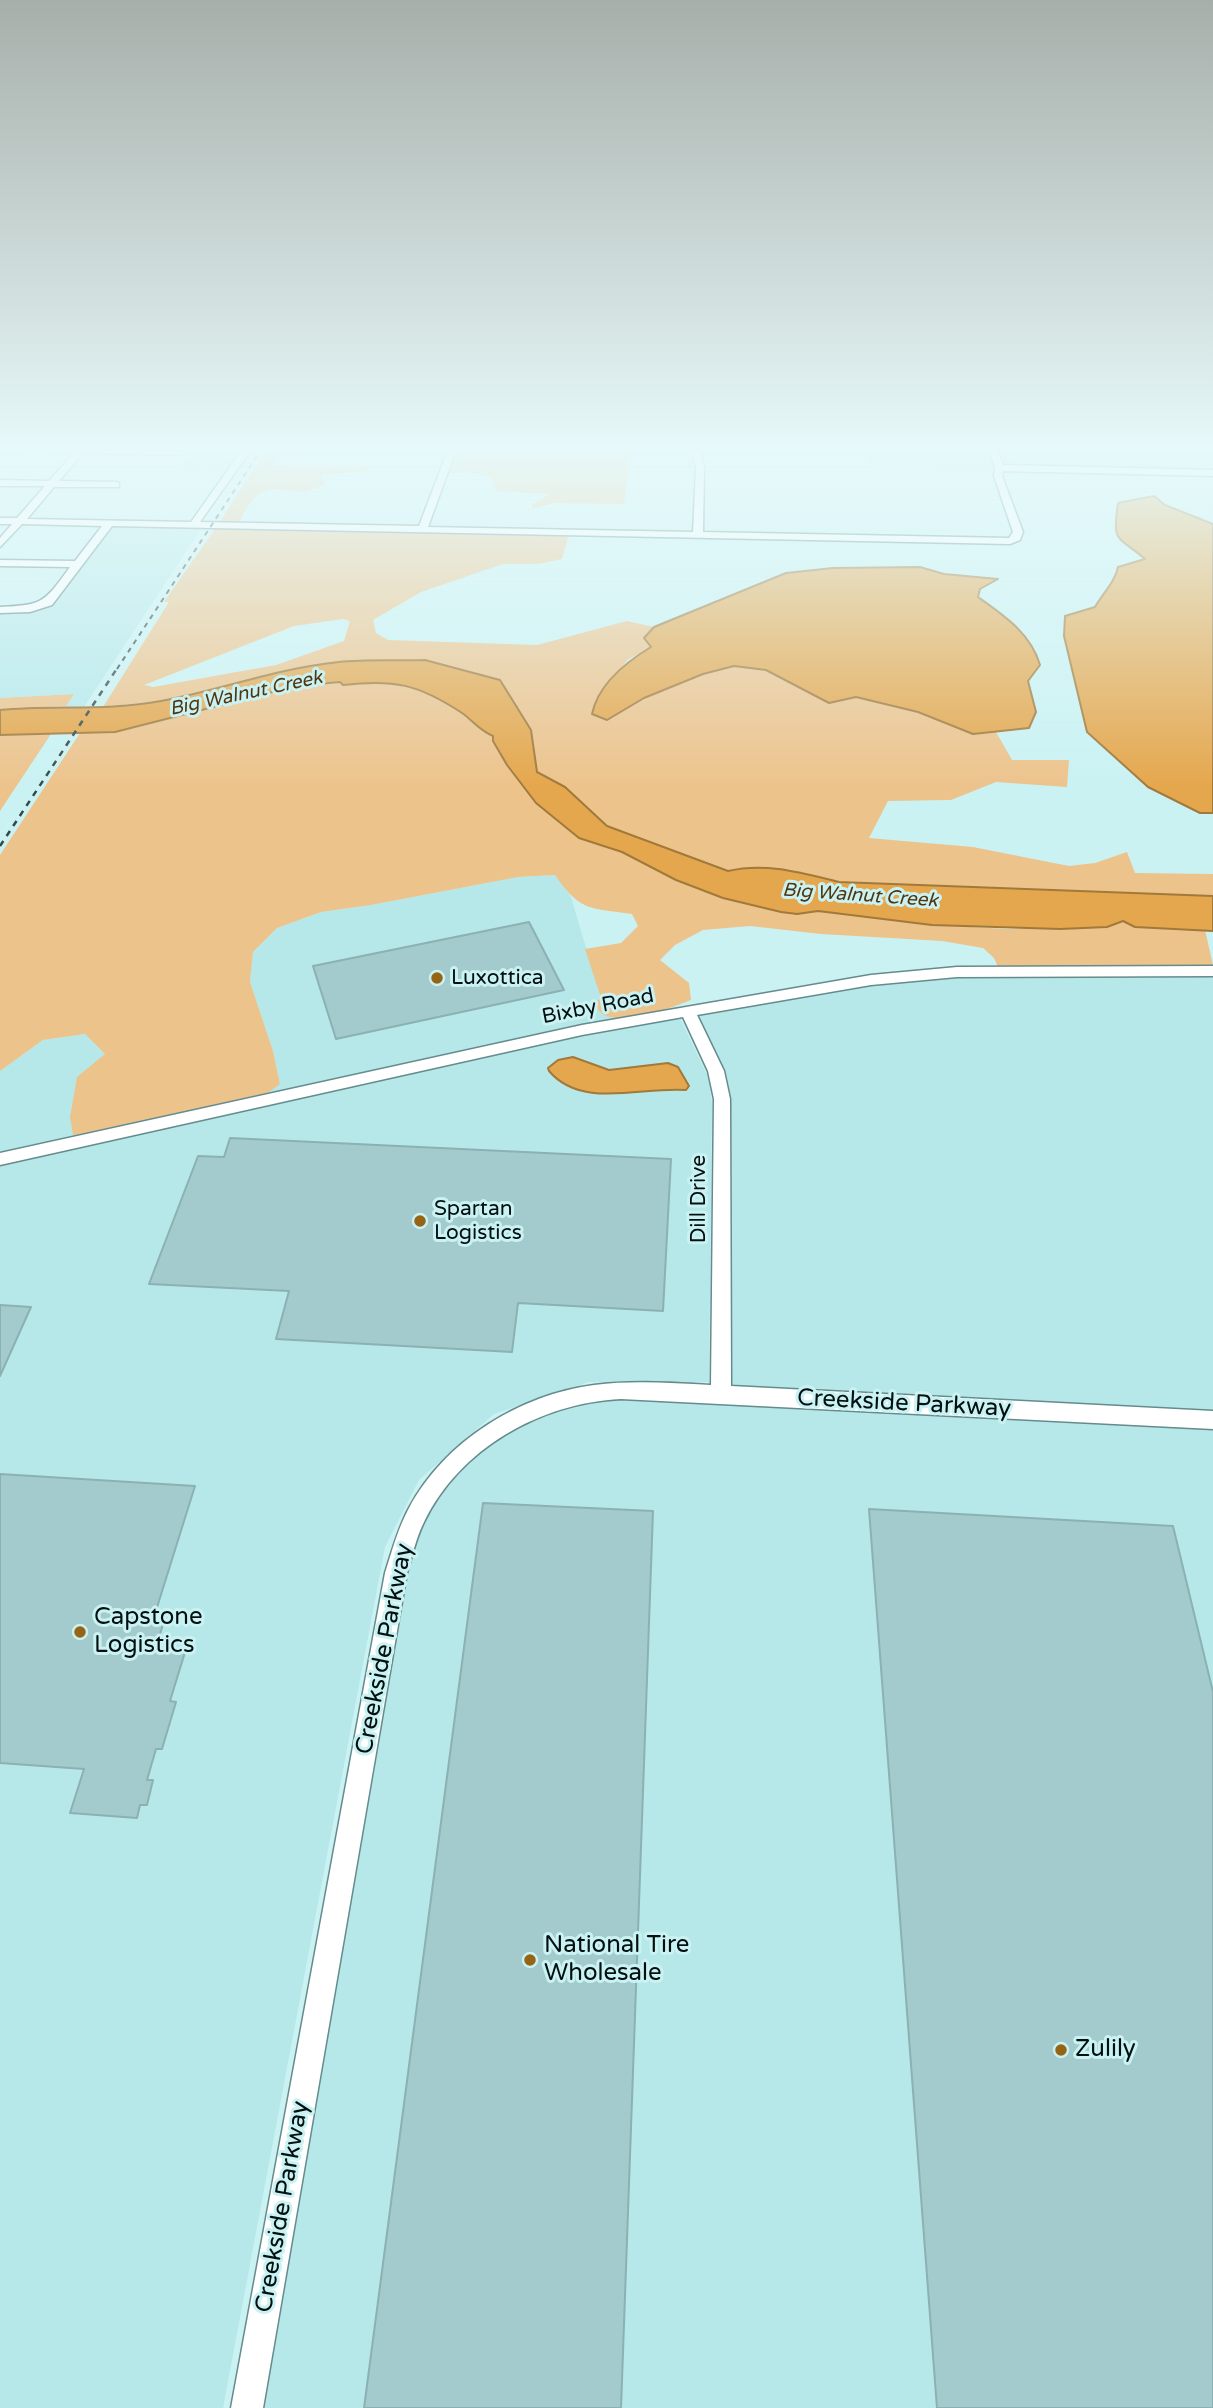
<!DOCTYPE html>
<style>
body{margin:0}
canvas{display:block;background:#caf2f3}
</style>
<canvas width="1213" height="2408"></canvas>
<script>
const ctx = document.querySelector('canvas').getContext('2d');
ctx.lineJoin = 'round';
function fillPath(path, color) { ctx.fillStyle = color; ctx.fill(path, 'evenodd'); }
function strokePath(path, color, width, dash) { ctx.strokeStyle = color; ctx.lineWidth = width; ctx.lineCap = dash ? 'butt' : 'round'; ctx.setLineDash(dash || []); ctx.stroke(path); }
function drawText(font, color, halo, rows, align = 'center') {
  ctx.font = font + ' "Varela Round",sans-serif'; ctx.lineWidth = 6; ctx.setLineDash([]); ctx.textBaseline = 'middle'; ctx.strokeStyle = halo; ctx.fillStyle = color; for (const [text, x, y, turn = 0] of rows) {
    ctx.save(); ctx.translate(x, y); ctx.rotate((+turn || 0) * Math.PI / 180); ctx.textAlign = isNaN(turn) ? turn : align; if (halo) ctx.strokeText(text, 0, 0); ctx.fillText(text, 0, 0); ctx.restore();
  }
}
const built = new Path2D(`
 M173,450H244L230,470L178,469L190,452Z
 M866,450H1213V472L994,467L995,470L867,468Z
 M114,526H203L84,707L66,706L73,694L0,698V611L48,605L109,528Z
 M556,875L571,897L601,998L594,1003L632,1017L675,1007L709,1079L712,1105L709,1382H589L494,1414L419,1480L385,1547L223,2408H0V1071L43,1040L85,1034L105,1054L280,1084L273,1051L250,982L253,952L277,928L321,912L371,905L518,877Z
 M1213,971V2408H247L418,1512L501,1427L578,1395L720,1394L722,1099L687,1010L895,976Z`);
const green = new Path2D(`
 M266,450H322L325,453L277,456L273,461L274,466L371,467L369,471L320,475L325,484C287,507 266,462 239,523H219Z
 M481,450H631L624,504L555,503L531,509L533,504L550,494L496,491L491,477L472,472L449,473L456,455H475Z
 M217,526L569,534L562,559L538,564H503L421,592L373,620L376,633L388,640L537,645L627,621L654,627L644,638L651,647L627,660L592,714L606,719L644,698L703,674L734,666L766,670L829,703L856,697L918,712L973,734L996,732L1012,760H1069L1067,787L996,782L951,800L888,801L869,838L973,847L1069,866L1095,863L1127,852L1135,873L1213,874V896L839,882C802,873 766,862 728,871L607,826L565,787L537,772L531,730L500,680L265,676L159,701L103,707L169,602H164ZM343,619L350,621L344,641L276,665L153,687L144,685L294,626Z
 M365,681C402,681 438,694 467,716C476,724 481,732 493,736V741L507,765L529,791L581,839L622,852L676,880L723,898L781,912L797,914L818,911L932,925L1008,929L1111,926L1113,923L1123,921L1135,927L1205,930L1213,965L998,967L994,958L983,948L942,941L821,934L750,926L703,930L675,945L660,960L689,983L691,1000C671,1008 625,1025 604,1015C600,1013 597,1007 593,1003L601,998L585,949L621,943L638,926L632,914C591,908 580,912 555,875L518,877L371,905L321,912L277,928L253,952L250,982L273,1051L280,1084L265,1095L88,1134L73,1135L70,1117L77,1077L105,1054L85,1034L43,1040L0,1071V855L80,733L130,729L296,686Z
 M74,694L66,706L0,710V698Z
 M51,734L0,811V735Z`);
const water = new Path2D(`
 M1154,496L1165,505L1213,524V813H1200L1148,787L1087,732L1064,636L1065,616L1095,607C1103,593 1115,582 1118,567L1145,559C1117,535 1112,544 1118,503Z
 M920,567L944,574L998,579L980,589L978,597C1003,615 1031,633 1040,665L1028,681L1036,712L1029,728L973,734L918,712L856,697L829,703L766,670L734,666L703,674L644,698L607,720L592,714C598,685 626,662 651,647L644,638L654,627L786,573L833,568Z
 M425,660L500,680L531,730L537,772L565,787L607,826L728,871C766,862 802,873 839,882L1213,896V931L1135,927L1123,921L1107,927L1060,929L932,925L818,911L797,914L781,912L723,898L676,880L622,852L579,838L536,803L507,765L493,741V736C480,731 473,721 462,713C418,684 394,679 343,685L340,682L296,686L115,732L0,735V710C53,705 108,711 161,701C220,690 278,668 339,662C367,659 396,661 425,660Z
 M573,1057L609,1070L668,1063L678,1067L689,1086L686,1090C643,1086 582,1110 549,1071L548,1068L558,1060Z`);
const building = new Path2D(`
 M529,922L564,990L336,1039L313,966Z
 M230,1138L671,1159L663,1311L518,1303L512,1352L276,1339L289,1291L149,1284L198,1156L224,1157Z
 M0,1305L31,1307L0,1376Z
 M0,1474L195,1486L154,1617L165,1618L156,1647L186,1649L170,1701L176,1702L162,1749H156L147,1780H153L147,1805H140L137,1818L70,1813L84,1769L0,1763Z
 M483,1503L653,1511L621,2408H364Z
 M869,1509L1173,1526L1213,1692V2408H937Z`);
const minor = new Path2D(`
 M26,450L184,452L180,455L83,453L59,481L116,482L119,483V487H54L27,519L191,522L242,450H251L200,522L419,526L448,450H456L428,527L693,532L696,468L692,450H700L704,468L703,532L1009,538L1013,532L994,476L995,468L989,450H997L1003,465L1213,470V476L1003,471L1002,476L1023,532L1020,540L1010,544L112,526L52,605L30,612L0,613V607C45,605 44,602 70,567L0,566V560L75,561L102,526L22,524L0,547V538L12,524H0V518H17L45,486H0V480L49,481L74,453Z
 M1213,966V976L957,977L871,985L697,1015L724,1071L730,1099L731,1386L1213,1411V1429L621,1399C541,1403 460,1448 424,1522C416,1538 412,1556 407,1573L263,2408H231L385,1573C392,1551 398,1528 409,1508C445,1441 519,1395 594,1385C633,1380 672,1383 711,1385L714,1099L708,1071L683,1017L582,1035L0,1165V1153L582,1025L871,975L957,967Z`);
const railFar1 = new Path2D(`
 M117,669L261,450`);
const rail = new Path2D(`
 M0,846L118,667`);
const markers = [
 [437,978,7,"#956415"],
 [420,1221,7,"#956415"],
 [80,1632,7,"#956415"],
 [530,1960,7,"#956415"],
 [1061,2050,7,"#956415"]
];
const farWaternames = [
 ["Big Walnut Creek",246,694,-12],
 ["Big Walnut Creek",860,896,4]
];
const poiNames = [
 ["Luxottica",451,978],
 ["Spartan",434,1209],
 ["Logistics",434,1233]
];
const streetNames = [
 ["Bixby Road",598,1007,-11],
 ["Dill Drive",699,1199,-90]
];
const nearStreetnames = [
 ["Creekside Parkway",904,1404,3],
 ["Creekside Parkway",385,1649,-79],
 ["Creekside Parkway",283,2207,-80]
];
const nearPoinames = [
 ["Capstone",94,1618],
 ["Logistics",94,1646],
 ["National Tire",544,1946],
 ["Wholesale",544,1974],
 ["Zulily",1075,2050]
];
fillPath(built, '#b6e8ea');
fillPath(green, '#edc38c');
fillPath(water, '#e5a74d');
strokePath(water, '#a1793b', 2);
fillPath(building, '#a3cacc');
strokePath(building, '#8bb1b2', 2);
strokePath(minor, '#658b8c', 3);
fillPath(minor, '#fff');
strokePath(railFar1, '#354849', 2, [5, 5]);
strokePath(rail, '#354849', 2.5, [6, 6]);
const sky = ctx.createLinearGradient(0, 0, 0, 787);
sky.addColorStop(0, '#a7afaa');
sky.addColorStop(0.57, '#e7f9fa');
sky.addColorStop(1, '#e7f9fa00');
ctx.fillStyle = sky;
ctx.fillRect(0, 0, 1213, 787);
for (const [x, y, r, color] of markers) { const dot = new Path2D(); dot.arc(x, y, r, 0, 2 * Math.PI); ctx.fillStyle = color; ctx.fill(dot); strokePath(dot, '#caf2f3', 2.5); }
drawText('italic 19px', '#503610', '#caf2f3', farWaternames);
drawText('21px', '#030f10', '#caf2f3', poiNames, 'left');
drawText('21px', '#030f10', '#caf2f3', streetNames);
drawText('24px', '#030f10', '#caf2f3', nearStreetnames);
drawText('24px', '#030f10', '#caf2f3', nearPoinames, 'left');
</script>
